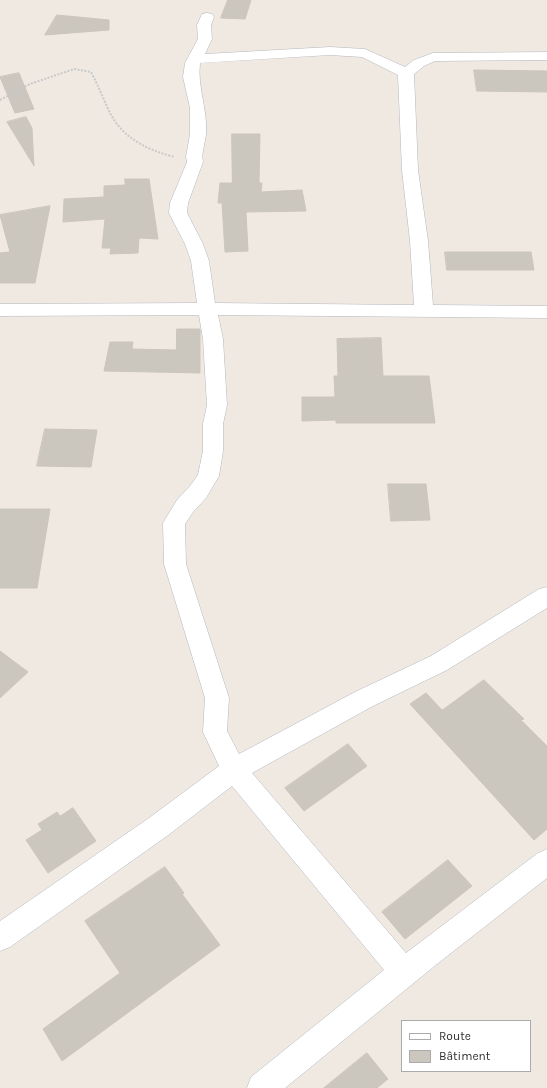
<!DOCTYPE html>
<meta charset="utf-8">
<style>
body{margin:0}
#map{position:relative;width:547px;height:1088px;overflow:hidden;background:#efe9e1;font-family:Karla,sans-serif}
canvas{display:block}
.legend{position:absolute;left:401px;top:1020px;width:130px;height:52px;box-sizing:border-box;background:#fff;border:1px solid #ababab;margin:0;padding:5px 7px;list-style:none;font-size:12px;color:#2e2e2e}
.legend li{display:flex;align-items:center;gap:8px;height:20px}
.legend b{width:20px;border:1px solid #ababab}
</style>
<div id="map">
<canvas width="547" height="1088"></canvas>
<ul class="legend">
<li><b style="height:5px;background:#fff"></b>Route</li>
<li><b style="height:11px;background:#cbc7bf"></b>Bâtiment</li>
</ul>
</div>
<script>
const ctx = document.querySelector('canvas').getContext('2d');
ctx.lineJoin = 'round';
function fillPath(path, color) { ctx.fillStyle = color; ctx.fill(path, 'evenodd'); }
function strokePath(path, color, width, dash) { ctx.strokeStyle = color; ctx.lineWidth = width; ctx.lineCap = dash ? 'butt' : 'round'; ctx.setLineDash(dash || []); ctx.stroke(path); }
const building = new Path2D(`
 M228,0H251L245,19L221,18Z
 M57,15L109,20V30L45,35Z
 M474,70L547,71V92L477,91Z
 M19,73L34,109L15,113L0,77Z
 M26,117L32,128L34,166L7,122Z
 M232,134H260L259,183H262L261,192L302,190L306,211L246,212L248,251L225,252L222,203H218L220,183H232Z
 M125,179H149L158,239L139,238L138,253L110,254L111,248H102L105,219L63,222L64,199L104,197V186L125,185Z
 M50,206L35,283H0V253L10,252L0,215Z
 M445,252H531L534,270H447Z
 M177,329H200V373L104,371L110,342H133L132,349L176,350Z
 M381,338L383,376H429L435,423H336V420L302,421V397H335L334,376H338L337,339Z
 M45,429L97,430L91,467L37,466Z
 M388,484H426L430,520L391,521Z
 M0,509H50L37,588H0Z
 M0,651L28,672L0,698Z
 M484,680L524,719L521,720L547,746V829L534,840L410,704L426,693L442,710Z
 M348,744L367,766L304,811L285,788Z
 M73,808L96,841L48,873L26,840L42,830L38,824L57,812L60,816Z
 M448,860L472,886L405,939L382,912Z
 M165,867L184,893L182,894L220,945L62,1061L43,1029L120,973L85,921Z
 M367,1053L388,1079L377,1088H324Z`);
const path = new Path2D(`
 M0,100L30,84L74,69L91,72C98,85 103,98 109,111C122,138 147,150 175,157`);
const street = new Path2D(`
 M207,13L212,14L214,17L211,25L212,39L205,54L330,47L365,49L405,67L414,60L433,53L547,52V60L435,61L424,66L414,74L418,170L428,241L433,305L547,306V318L218,315L223,339L227,405L223,424V451L219,476L206,498L193,512L185,524L186,564L229,698L227,731L239,754L355,692L431,656L539,589L547,587V608L447,670L373,706L252,773L406,953L538,853L547,849V878L437,964L285,1088H247L251,1077L384,970L232,786L167,836L10,947L0,951V921L149,818L219,766L203,732L205,698L164,564L163,523L177,500L190,486L198,475L203,451V424L207,405L203,339L199,315L0,316V304L197,303L191,261L185,244L169,213L170,203L187,162L186,157L190,134V108L183,77L185,63L198,39L197,25L202,14ZM330,55L362,57L398,75L402,170L410,241L414,305L215,303L209,261L203,244L187,213L188,203L203,162C201,153 205,144 206,134C208,110 197,87 200,63Z`);
fillPath(building, '#cbc7bf');
strokePath(building, '#cbc5ba', 1);
strokePath(street, '#b4b7c1', 1);
strokePath(path, '#c9c9c9', 2, [2, 1.5]);
fillPath(street, '#fff');
</script>
